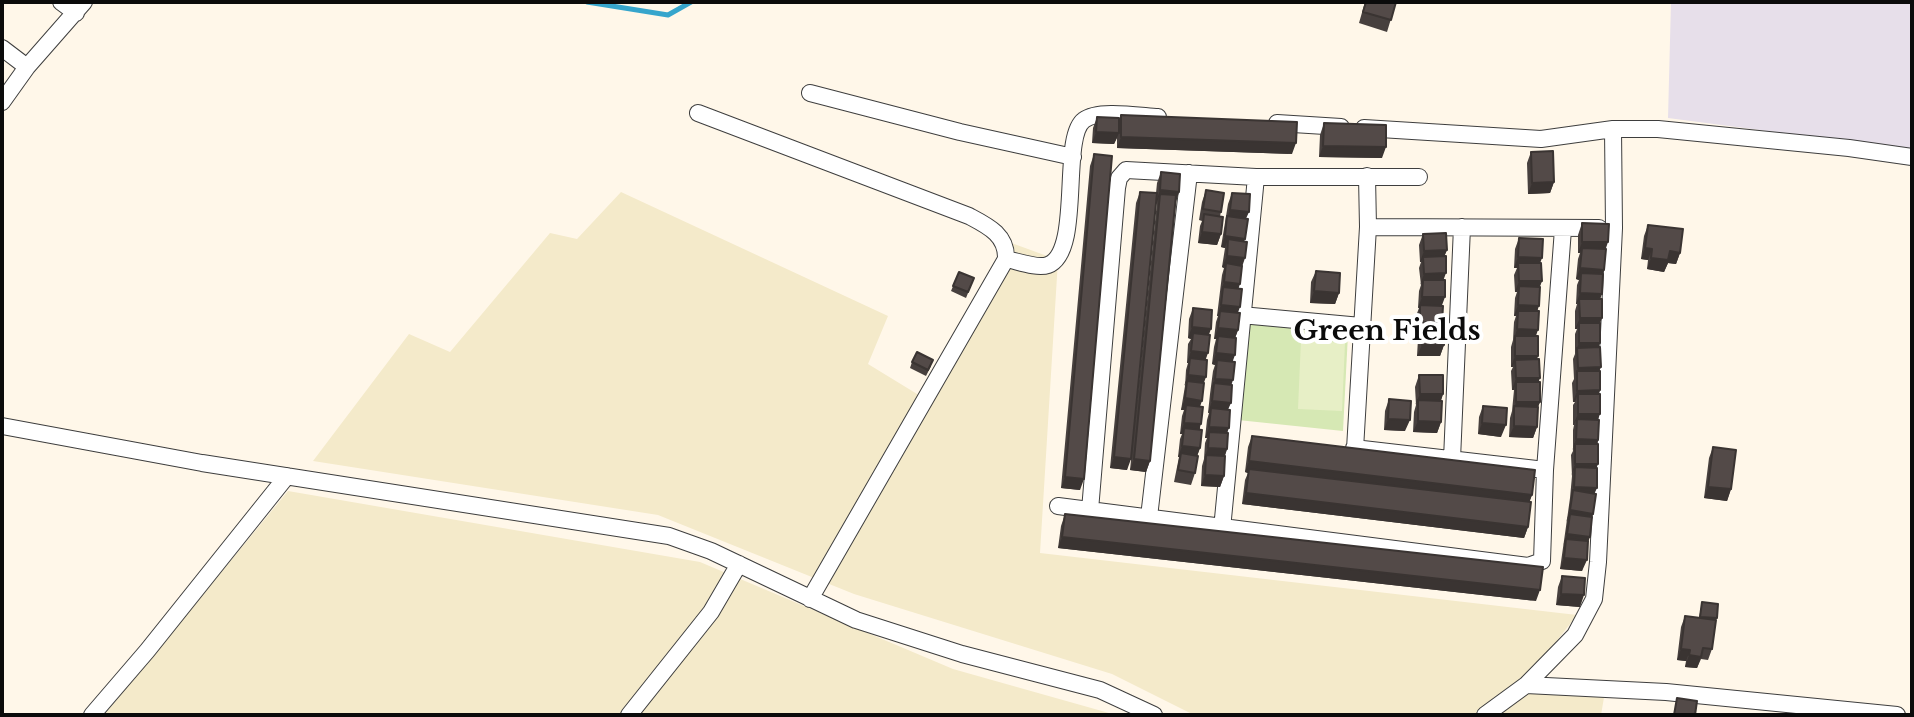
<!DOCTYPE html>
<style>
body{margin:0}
#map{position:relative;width:1914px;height:717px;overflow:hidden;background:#fff7e9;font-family:"Libre Baskerville",serif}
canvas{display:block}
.frame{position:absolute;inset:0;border:4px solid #0b0b0b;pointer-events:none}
</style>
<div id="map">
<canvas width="1914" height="717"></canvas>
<div class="frame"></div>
</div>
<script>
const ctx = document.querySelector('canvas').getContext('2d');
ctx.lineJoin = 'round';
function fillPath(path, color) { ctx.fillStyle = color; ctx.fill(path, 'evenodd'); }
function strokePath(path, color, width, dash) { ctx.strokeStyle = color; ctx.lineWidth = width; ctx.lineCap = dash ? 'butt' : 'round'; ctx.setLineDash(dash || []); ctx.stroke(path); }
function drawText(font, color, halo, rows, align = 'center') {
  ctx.font = font + ' "Libre Baskerville",serif'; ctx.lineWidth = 8; ctx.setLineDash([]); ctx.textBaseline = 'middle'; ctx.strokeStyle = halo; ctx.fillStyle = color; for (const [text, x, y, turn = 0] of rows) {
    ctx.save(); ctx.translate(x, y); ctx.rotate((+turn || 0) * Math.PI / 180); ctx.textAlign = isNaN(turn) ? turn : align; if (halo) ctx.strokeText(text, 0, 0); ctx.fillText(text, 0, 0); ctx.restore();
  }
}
const industrial = new Path2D(`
 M1671,2H1912V150L1668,118Z`);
const farmland = new Path2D(`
 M621,192L888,316L868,364L922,397L1006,241L1058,260L1040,553L1577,615L1516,693L1579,681L1607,680L1601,715H1194L1112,674L854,594L658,515L313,461L409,334L450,352L550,233L577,239Z
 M288,491L700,562L953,669L1116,715H104Z`);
const green = new Path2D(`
 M1247,322L1348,334L1343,431L1238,420Z`);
const pitch = new Path2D(`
 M1301,340L1345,343L1342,411L1298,409Z`);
const stream = new Path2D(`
 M587,2L668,15L691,2`);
const minor = new Path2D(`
 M61,2L76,13
 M2,48L27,67
 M810,93L960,132L1073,157
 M2,102L27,67L84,2
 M698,113L969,216C988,226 1007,235 1006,259L810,599
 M1277,123L1341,127
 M1364,128L1541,139L1613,129H1658L1849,148L1912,157
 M1368,227L1599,228
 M1006,259C1017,261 1037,269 1048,265C1083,252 1060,137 1084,120C1098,109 1140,116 1158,117
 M1241,315L1361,326
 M2,426L202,463L669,536L711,551L856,620L962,654L1100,690L1154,715
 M1354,448L1545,470
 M1355,449L1368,227L1367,176
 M1452,459L1462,227
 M1058,506L1528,566L1542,561L1545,470L1563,229
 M1090,510L1117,188L1119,178L1126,170L1256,177H1419
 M1149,517L1189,173
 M1222,529L1256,177
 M1526,685L1575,635L1594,599L1598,562L1614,228L1613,129
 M92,715L147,651L287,476
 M629,715L711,612L739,564
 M1485,715L1526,685L1666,692L1897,715`);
const wall = new Path2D(`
 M1365,2H1396L1387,32L1359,23Z
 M1121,115L1292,154L1117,148V138L1114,144L1092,143L1093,128L1097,117L1119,121Z
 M1324,123L1382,158L1319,157L1320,135Z
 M1531,152L1554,182L1550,193L1528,194L1527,163Z
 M1094,154L1080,490L1061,488L1090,166Z
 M1161,172L1179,192L1176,202L1150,461L1146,472L1130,470L1157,202H1156L1127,470L1110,468L1136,203L1140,192L1156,193L1157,183Z
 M1206,190L1221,212L1220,216L1221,234L1217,245L1198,243L1200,226L1202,221L1199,220L1202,202Z
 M1232,193L1246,218L1242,266L1238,289V330L1235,338L1228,410L1227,449L1225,456L1224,476L1220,487L1201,486L1202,466L1204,459L1205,443L1207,438H1205L1207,420L1209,413H1208L1210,394L1213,371L1215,365L1212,364L1214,347L1216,339H1214L1216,322L1218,316H1217L1222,275L1224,268L1222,267L1225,248L1221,247L1228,204Z
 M1582,223L1606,250L1600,299L1599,347L1601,367L1599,371L1600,390L1599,394L1598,440L1593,514L1582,571L1560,569L1570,498L1572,476L1571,455L1573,451V430L1574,425H1573V405L1575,402H1573L1572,383L1574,379L1573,359L1575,354V334L1577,329H1575V311L1577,304H1576L1577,285L1579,280L1576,279L1578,259L1580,253H1578V235Z
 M1648,225L1680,253L1676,264L1668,263L1664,272L1647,269L1648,260L1641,259L1644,236Z
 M1423,234L1447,250L1444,256L1440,328L1444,345L1440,356H1417L1418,339L1420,334L1416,333V316L1419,308H1418L1419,291L1421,285L1419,268L1421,262H1420L1419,245Z
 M1519,238L1540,263L1542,281L1539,287L1536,336L1540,402L1538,407L1537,427L1533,438L1509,437L1510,418L1512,411L1514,390H1512L1511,371L1513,367H1511V347L1513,340L1514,322L1516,316H1514L1515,298L1517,292H1515L1514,275L1517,268H1514L1515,249Z
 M1316,271L1339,293L1335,304L1310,303L1311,282Z
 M959,272L974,278L966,298L951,291Z
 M1193,308L1209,334L1200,406V448L1197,456L1195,473L1191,485L1174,482L1179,457H1178L1180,439L1182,434H1180L1182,416L1184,410H1181L1185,386L1186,370L1188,363H1187L1188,344L1191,339L1188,338L1189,319Z
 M912,362L931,366L926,376L910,368Z
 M1419,375L1443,394L1441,401V422L1437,433L1413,432L1414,412L1416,405L1415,387Z
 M1389,399L1405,431L1384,430L1385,411Z
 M1483,406L1501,437L1478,434L1479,417Z
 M1252,436L1532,495L1529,502L1528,527L1524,538L1242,504L1245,480L1248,473L1245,472L1248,447Z
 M1713,447L1731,489L1727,501L1704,498L1709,458Z
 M1065,514L1536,601L1058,548L1061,526Z
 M1562,576L1580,607L1556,605L1558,587Z
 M1702,602L1716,621L1712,649L1708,660L1701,659L1697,668L1685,667L1686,661L1677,660L1681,627L1685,616L1699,618Z`);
const shadedWall = new Path2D(`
 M1096,132L1119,133L1114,144L1092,143Z
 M1121,137L1296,143L1292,154L1117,148Z
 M1323,146L1386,147L1382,158L1319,157Z
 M1554,182L1550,193L1528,194L1532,183Z
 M1160,190L1179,192L1175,203L1160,194L1157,202H1156Z
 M1230,210L1249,212L1244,223L1226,221Z
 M1202,232L1221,234L1217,245L1198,243Z
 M1225,236L1245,239L1241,250L1228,239L1225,248L1221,247Z
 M1582,242H1608L1604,254L1582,248L1580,253H1578Z
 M1645,248L1652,249L1648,260L1641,259Z
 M1447,250L1442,262L1423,257L1421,262H1420L1424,251Z
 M1670,251L1680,253L1676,264L1668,263L1664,272L1647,269L1651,258Z
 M1227,256L1245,258L1241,270L1226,263L1224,268L1222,267Z
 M1518,257L1542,258L1538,269L1518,263L1517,268H1514Z
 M1580,268L1604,270L1600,281L1581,273L1579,280L1576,279Z
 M1446,273L1442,284L1423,280L1420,285L1424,274Z
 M1519,281H1542L1538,292L1519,286L1517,292H1515Z
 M1224,282L1240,284L1236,296L1223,287L1220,294Z
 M1314,291L1339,293L1335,304L1310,303Z
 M1580,293L1602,294L1598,305L1579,299L1577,304H1576Z
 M1422,297H1445L1441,308L1420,305L1418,308Z
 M1221,305L1240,307L1236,318L1220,311L1218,316H1217Z
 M1518,305L1539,306L1535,317L1518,311L1516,316H1514Z
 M1580,318H1602L1598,329L1579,323L1577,329H1575Z
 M1420,322L1442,323L1438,334L1422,328L1420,334L1416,333Z
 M1192,327L1211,329L1207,340L1193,333L1191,339L1188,338Z
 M1218,328L1238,330L1234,341L1218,336L1216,339H1214Z
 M1517,329L1538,330L1534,341L1515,336Z
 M1579,343H1600L1596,354L1577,348Z
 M1422,345H1444L1440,356H1417Z
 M1191,351L1208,353L1204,364L1190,358L1188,363H1187Z
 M1216,353L1235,355L1231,366L1217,360L1215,365L1212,364Z
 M1515,356H1538L1534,367L1515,360L1513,367H1511Z
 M1601,367L1596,378L1577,371L1574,379L1578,368Z
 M1188,375L1206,377L1202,388L1187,381L1184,386Z
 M1516,378H1540L1536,389L1516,382L1514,390H1512Z
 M1215,379L1233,380L1229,392L1214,383L1211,390Z
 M1600,390L1596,401L1578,394L1575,402H1573L1577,391Z
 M1420,394H1443L1439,405L1418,400L1415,405Z
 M1185,398L1202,401L1198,412L1186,405L1184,410H1181Z
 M1212,401L1231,403L1226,414L1211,408L1208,413Z
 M1516,402H1540L1535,414L1514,409Z
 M1578,414H1600L1596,425L1577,419L1573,425Z
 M1388,419L1410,420L1405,431L1384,430Z
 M1418,421L1441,422L1437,433L1413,432Z
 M1184,423L1201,424L1197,436L1184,428L1182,434H1180Z
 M1482,423L1506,425L1501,437L1478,434Z
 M1514,426L1537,427L1533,438L1509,437Z
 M1209,427L1229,428L1224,440L1209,432L1207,438H1205Z
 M1576,439L1598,440L1594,451L1575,444L1572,451Z
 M1182,446L1200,448L1196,459L1181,453L1179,457H1178Z
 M1208,448L1227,449L1223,460L1206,455L1204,459Z
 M1114,457L1131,459L1127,470L1110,468Z
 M1134,459L1150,461L1146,472L1130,470Z
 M1249,461L1532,495L1528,506L1249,469L1248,473L1245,472Z
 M1575,464H1598L1594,475L1575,467L1571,476Z
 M1205,475L1224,476L1220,487L1201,486Z
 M1065,477L1084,479L1080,490L1061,488Z
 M1574,487L1597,488L1592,499L1573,490L1570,498Z
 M1708,487L1731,489L1727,501L1704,498Z
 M1246,493L1528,527L1524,538L1242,504Z
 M1570,510L1593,514L1589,525L1570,514L1566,522Z
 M1567,534L1590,537L1586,548L1566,539L1563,546Z
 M1062,537L1540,590L1536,601L1058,548Z
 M1564,558L1587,560L1582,571L1560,569Z
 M1561,594L1584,595L1580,607L1556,605Z
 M1681,649L1690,650L1686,661L1677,660Z
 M1689,655L1701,657L1697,668L1685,667Z`);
const building = new Path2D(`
 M1366,2H1396L1391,20L1363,12Z
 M1121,115L1297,122L1296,143L1121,137Z
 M1097,117L1119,118V133L1096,132Z
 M1324,123L1386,125V147L1323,146Z
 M1553,151L1554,182L1532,183L1531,152Z
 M1094,154L1112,156L1084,479L1065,477Z
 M1161,172L1180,174L1179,192L1160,190Z
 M1206,190L1224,193L1221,212L1203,209Z
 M1140,192L1157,193L1131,459L1114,457Z
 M1232,193L1250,194L1249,212L1230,210Z
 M1160,194L1176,195L1150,461L1134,459Z
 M1204,214L1223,217L1221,234L1202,232Z
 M1227,216L1248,219L1245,239L1225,236Z
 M1582,223L1609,224L1608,242H1582Z
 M1648,225L1683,229L1680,253L1670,251L1668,260L1651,258L1652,249L1645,248Z
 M1446,233L1447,250L1424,251L1423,234Z
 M1519,238L1543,239L1542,258L1518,257Z
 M1228,239L1247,242L1245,258L1227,256Z
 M1582,248L1606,249L1604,270L1580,268Z
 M1446,256V273L1424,274L1423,257Z
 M1226,263L1242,266L1240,284L1224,282Z
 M1518,263H1541L1542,281H1519Z
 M1316,271L1340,273L1339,293L1314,291Z
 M959,272L974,278L968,292L953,286Z
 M1581,273L1603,274L1602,294L1580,293Z
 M1423,280H1445V297H1422Z
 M1519,286L1540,287L1539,306L1518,305Z
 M1223,287L1242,289L1240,307L1221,305Z
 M1579,299H1602V318H1580Z
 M1420,305L1443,306L1442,323L1420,322Z
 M1193,308L1212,310L1211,329L1192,327Z
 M1220,311L1240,313L1238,330L1218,328Z
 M1518,311H1539L1538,330L1517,329Z
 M1579,323H1600V343H1579Z
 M1422,328H1445L1444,345H1422Z
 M1193,333L1210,335L1208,353L1191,351Z
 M1218,336L1236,338L1235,355L1216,353Z
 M1515,336H1538V356H1515Z
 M1600,347L1601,367L1578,368L1577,348Z
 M917,352L933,360L928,370L912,362Z
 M1190,358L1207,360L1206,377L1188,375Z
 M1539,359L1540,378H1516L1515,360Z
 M1217,360L1235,362L1233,380L1215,379Z
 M1577,371H1600V390L1577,391Z
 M1419,375H1443V394H1420Z
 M1187,381L1204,383L1202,401L1185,398Z
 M1516,382H1540V402H1516Z
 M1214,383L1232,385L1231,403L1212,401Z
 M1578,394H1600V414H1578Z
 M1389,399L1411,401L1410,420L1388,419Z
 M1418,400L1442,401L1441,422L1418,421Z
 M1186,405L1203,407L1201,424L1184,423Z
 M1483,406L1507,408L1506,425L1482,423Z
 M1514,406L1538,407L1537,427L1514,426Z
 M1211,408L1230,410L1229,428L1209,427Z
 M1577,419L1599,420L1598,440L1576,439Z
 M1184,428L1202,430L1200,448L1182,446Z
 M1209,432L1228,433L1227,449L1208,448Z
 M1252,436L1535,470L1532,495L1249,461Z
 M1575,444H1598V464H1575Z
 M1713,447L1736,450L1731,489L1708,487Z
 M1181,453L1198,456L1195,473L1178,470Z
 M1206,455L1225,456L1224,476L1205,475Z
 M1575,467L1597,468V488L1574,487Z
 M1249,469L1531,502L1528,527L1246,493Z
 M1573,490L1596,494L1593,514L1570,510Z
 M1065,514L1543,567L1540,590L1062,537Z
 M1570,514L1592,517L1590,537L1567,534Z
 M1566,539L1588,541L1587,560L1564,558Z
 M1562,576L1585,578L1584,595L1561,594Z
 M1702,602L1718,604L1717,618L1700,617Z
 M1685,616L1716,620L1712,649L1703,648L1701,657L1689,655L1690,650L1681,649Z
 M1677,698L1697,701L1695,715H1674Z`);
const neighbourhoodNames = [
 ["Green Fields",1387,332]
];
fillPath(industrial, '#e7dfea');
fillPath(farmland, '#f4eaca');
fillPath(green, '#d6e8b4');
fillPath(pitch, '#e7efc6');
strokePath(stream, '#36a5cc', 5);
strokePath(minor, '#3e3e3e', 18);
strokePath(minor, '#fff', 16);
fillPath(wall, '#47403e');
fillPath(shadedWall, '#3a3432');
fillPath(building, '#534a48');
strokePath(building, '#3a3432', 2);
drawText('bold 28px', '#0b0b0b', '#fff', neighbourhoodNames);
</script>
